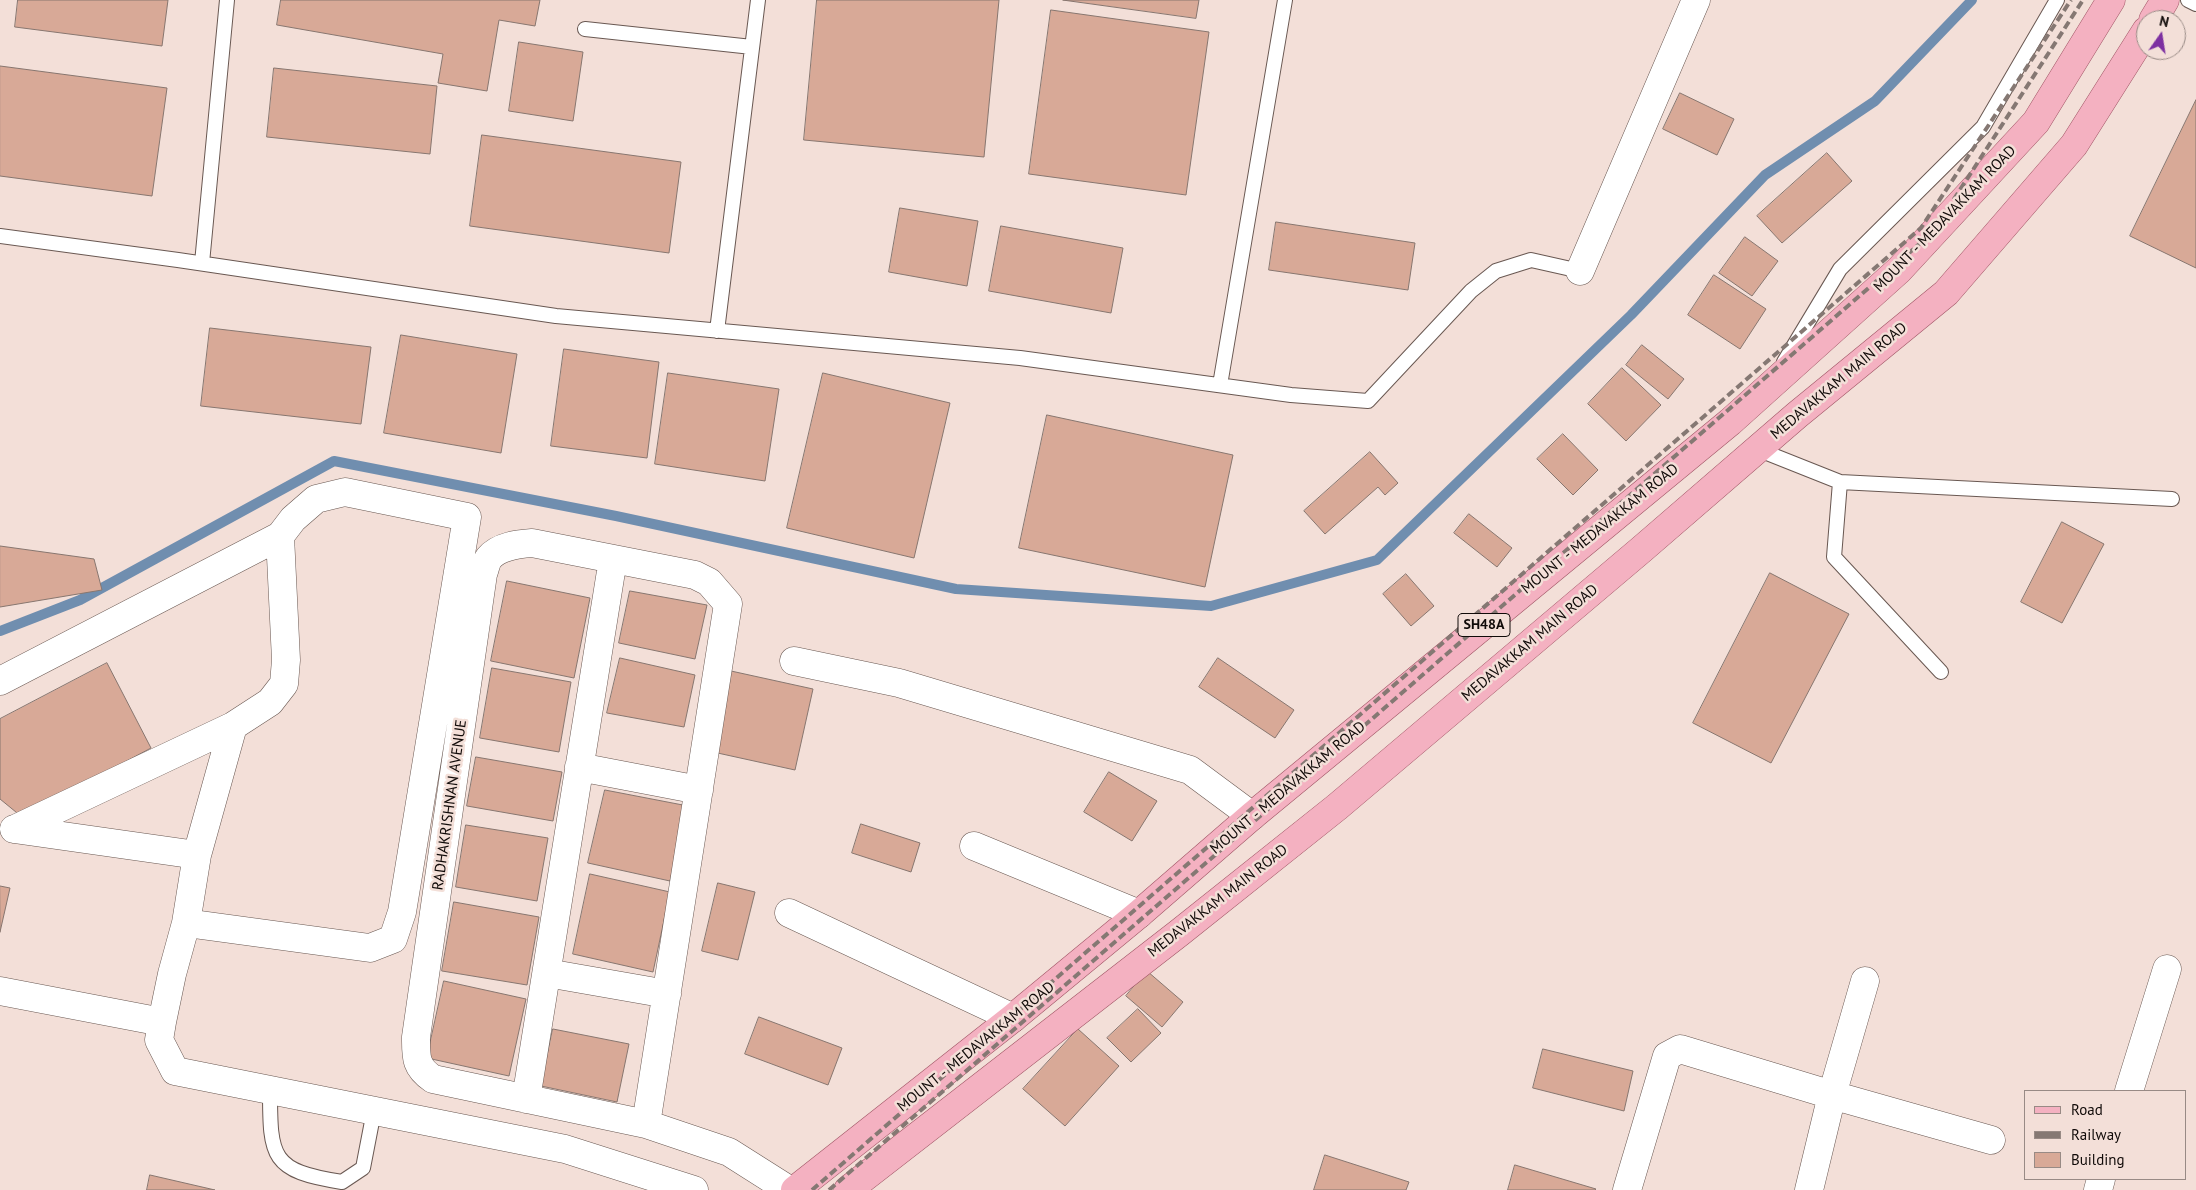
<!DOCTYPE html>
<style>
body{margin:0}
#map{position:relative;width:2196px;height:1190px;overflow:hidden;background:#f3dfd8;font-family:"PT Sans",sans-serif}
canvas{display:block}
.legend{position:absolute;left:2024px;top:1090px;width:162px;height:90px;box-sizing:border-box;background:#f3dfd8;border:1px solid #988a85;margin:0;padding:6px 9px;list-style:none;font-size:15px;color:#100a08}
.legend li{display:flex;align-items:center;gap:10px;height:25px}
.legend b{width:25px;border:1px solid #988a85}
.north{position:absolute;left:2136px;top:10px;width:50px;height:50px;box-sizing:border-box;background:#f3dfd8;border:1px solid #988a85;border-radius:50%;rotate:13deg;font-size:14px;font-weight:700;line-height:20px;text-align:center;color:#100a08}
.north::after{content:'';display:block;margin:auto;width:18px;height:22px;background:#7d30a1;clip-path:polygon(50% 0,100% 100%,50% 72%,0 100%)}
</style>
<div id="map">
<canvas width="2196" height="1190"></canvas>
<ul class="legend">
<li><b style="height:6px;background:#f4b1c1"></b>Road</li>
<li><b style="height:6px;background:#857873"></b>Railway</li>
<li><b style="height:14px;background:#d8a997"></b>Building</li>
</ul>
<div class="north">N</div>
</div>
<script>
const ctx = document.querySelector('canvas').getContext('2d');
ctx.lineJoin = 'round';
function strokePath(path, color, width, dash) { ctx.strokeStyle = color; ctx.lineWidth = width; ctx.lineCap = dash ? 'butt' : 'round'; ctx.setLineDash(dash || []); ctx.stroke(path); }
function fillPath(path, color) { ctx.fillStyle = color; ctx.fill(path, 'evenodd'); }
function drawText(font, color, halo, rows, align = 'center') {
  ctx.font = font + ' "PT Sans",sans-serif'; ctx.lineWidth = 5; ctx.setLineDash([]); ctx.textBaseline = 'middle'; ctx.strokeStyle = halo; ctx.fillStyle = color; for (const [text, x, y, turn = 0] of rows) {
    ctx.save(); ctx.translate(x, y); ctx.rotate((+turn || 0) * Math.PI / 180); ctx.textAlign = isNaN(turn) ? turn : align; if (halo) ctx.strokeText(text, 0, 0); ctx.fillText(text, 0, 0); ctx.restore();
  }
}
const stream = new Path2D(`
 M0,631L80,600L334,461L616,516L956,589L1211,606L1377,560L1631,315L1765,175L1875,101L1972,0`);
const building = new Path2D(`
 M18,0H168L162,46L15,27Z
 M281,0H540L535,26L499,20L487,91L438,83L443,54L277,25Z
 M817,0H999L984,157L804,140Z
 M1063,0H1199L1196,18Z
 M1051,10L1209,32L1186,195L1029,174Z
 M519,42L583,52L573,121L509,111Z
 M0,66L167,88L152,196L0,176Z
 M274,68L437,86L430,154L267,137Z
 M1680,93L1734,119L1717,155L1663,129Z
 M2196,100V268L2130,236Z
 M482,135L681,162L669,253L470,226Z
 M1827,153L1852,181L1782,243L1757,216Z
 M900,208L978,221L967,286L889,272Z
 M1276,222L1415,243L1408,290L1269,270Z
 M1001,226L1123,248L1111,313L989,291Z
 M1745,237L1778,261L1752,296L1719,273Z
 M1714,275L1766,309L1740,349L1688,315Z
 M210,328L371,347L361,424L201,406Z
 M401,335L517,354L501,453L384,433Z
 M1642,345L1684,379L1668,399L1626,365Z
 M564,349L659,362L647,458L551,446Z
 M1622,368L1661,405L1626,441L1588,404Z
 M668,373L779,389L765,481L655,464Z
 M823,373L950,403L914,558L787,528Z
 M1047,415L1233,455L1205,587L1019,548Z
 M1563,434L1598,470L1573,495L1537,459Z
 M1370,452L1398,483L1385,495L1378,487L1325,534L1304,511Z
 M1469,514L1512,548L1497,567L1454,533Z
 M2062,522L2104,544L2062,623L2021,602Z
 M0,546L94,559L102,590L0,607Z
 M1770,573L1849,614L1771,763L1693,723Z
 M1406,574L1434,606L1411,626L1383,594Z
 M507,581L590,598L574,678L491,661Z
 M630,591L707,605L695,659L619,643Z
 M620,658L695,675L684,727L607,713Z
 M1218,658L1294,710L1275,738L1199,687Z
 M107,663L151,748L22,817L0,799V719Z
 M492,668L571,682L559,752L480,738Z
 M731,671L813,689L795,770L713,752Z
 M476,757L562,772L553,821L467,806Z
 M1109,772L1157,801L1132,841L1084,812Z
 M605,790L688,806L670,881L588,863Z
 M861,824L920,843L911,872L852,853Z
 M466,825L548,838L537,901L456,887Z
 M590,874L670,892L653,972L573,954Z
 M718,883L755,892L738,960L702,951Z
 M0,886L10,888L0,932Z
 M454,902L539,917L527,985L442,971Z
 M1147,971L1183,1002L1162,1027L1126,996Z
 M444,981L526,999L509,1076L427,1058Z
 M1138,1009L1161,1033L1131,1062L1107,1038Z
 M759,1017L842,1048L828,1085L745,1054Z
 M553,1029L629,1044L617,1102L541,1086Z
 M1078,1029L1119,1066L1065,1126L1023,1089Z
 M1543,1049L1633,1071L1624,1111L1533,1088Z
 M1325,1155L1409,1182L1406,1190H1314Z
 M1515,1165L1596,1189L1595,1190H1508Z
 M150,1175L215,1190H147Z`);
const service = new Path2D(`
 M2188,0L2196,4
 M585,29L752,47
 M0,236L178,260L556,316L1020,358L1291,395L1368,401L1471,291L1496,271L1531,260L1580,271
 M202,263L227,0
 M717,331L758,0
 M1784,362L1840,269L1983,127L2057,0
 M1220,385L1285,0
 M1757,449L1840,482L2172,499
 M1840,482L1834,557L1941,672
 M270,1090C270,1158 271,1171 342,1182L363,1168L374,1111`);
const minor = new Path2D(`
 M1580,271L1696,0
 M794,661L899,683L1190,770L1252,816
 M0,681L280,536
 M579,767L699,790
 M15,829L233,726L270,702L284,684L286,660L280,536L293,519L316,499L345,492L467,517L402,912L393,939L370,948L186,923
 M974,846L1139,914
 M197,855L233,726
 M789,913L1013,1018
 M547,973L667,994
 M0,991L162,1022L172,974L186,923L197,855L14,829
 M162,1022L159,1040L175,1071L565,1149L694,1190
 M2129,1091L2167,969
 M526,1099L613,559
 M646,1124L728,604L709,582L695,575L532,543C518,544 499,546 489,558C486,562 485,569 483,574L416,1037C416,1057 415,1067 433,1079L646,1124L729,1152L789,1190
 M1627,1190L1667,1056L1680,1049L1832,1095L1991,1140
 M1809,1190L1832,1095L1865,981
 M2098,1190L2101,1179`);
const primary = new Path2D(`
 M2153,20L2165,0
 M795,1190L1013,1018L1139,914L1252,816L1730,422L1899,270L2036,122L2111,0
 M848,1190L1179,933L1337,807L1642,549L1797,415L1946,293L2074,145L2146,31`);
const rail = new Path2D(`
 M812,1190L1921,228L2071,0
 M829,1190L1932,233L2083,0`);
const shields = [
 [1484,625,52]
];
const shieldNames = [
 ["SH48A",1484,625]
];
const streetNames = [
 ["MOUNT - MEDAVAKKAM ROAD",1945,219,-46],
 ["MEDAVAKKAM MAIN ROAD",1839,381,-40],
 ["MOUNT - MEDAVAKKAM ROAD",1600,529,-39],
 ["MEDAVAKKAM MAIN ROAD",1530,643,-40],
 ["MOUNT - MEDAVAKKAM ROAD",1288,788,-40],
 ["RADHAKRISHNAN AVENUE",450,805,-82],
 ["MEDAVAKKAM MAIN ROAD",1218,901,-38],
 ["MOUNT - MEDAVAKKAM ROAD",976,1047,-39]
];
strokePath(stream, '#708eaf', 10);
fillPath(building, '#d8a997');
strokePath(building, '#87766f', 1);
strokePath(service, '#695852', 16);
strokePath(minor, '#695852', 29);
strokePath(primary, '#a05565', 29);
strokePath(service, '#fff', 14);
strokePath(minor, '#fff', 28);
strokePath(primary, '#f4b1c1', 28);
strokePath(rail, '#857873', 4, [8, 4]);
for (const [x, y, w] of shields) { const box = new Path2D(); box.roundRect(x - w / 2, y - 11.5, w, 23, 4); ctx.fillStyle = '#f3dfd8'; ctx.fill(box); strokePath(box, '#100a08', 1); }
drawText('bold 14px', '#100a08', null, shieldNames);
drawText('15px', '#100a08', '#f3dfd8', streetNames);
</script>
